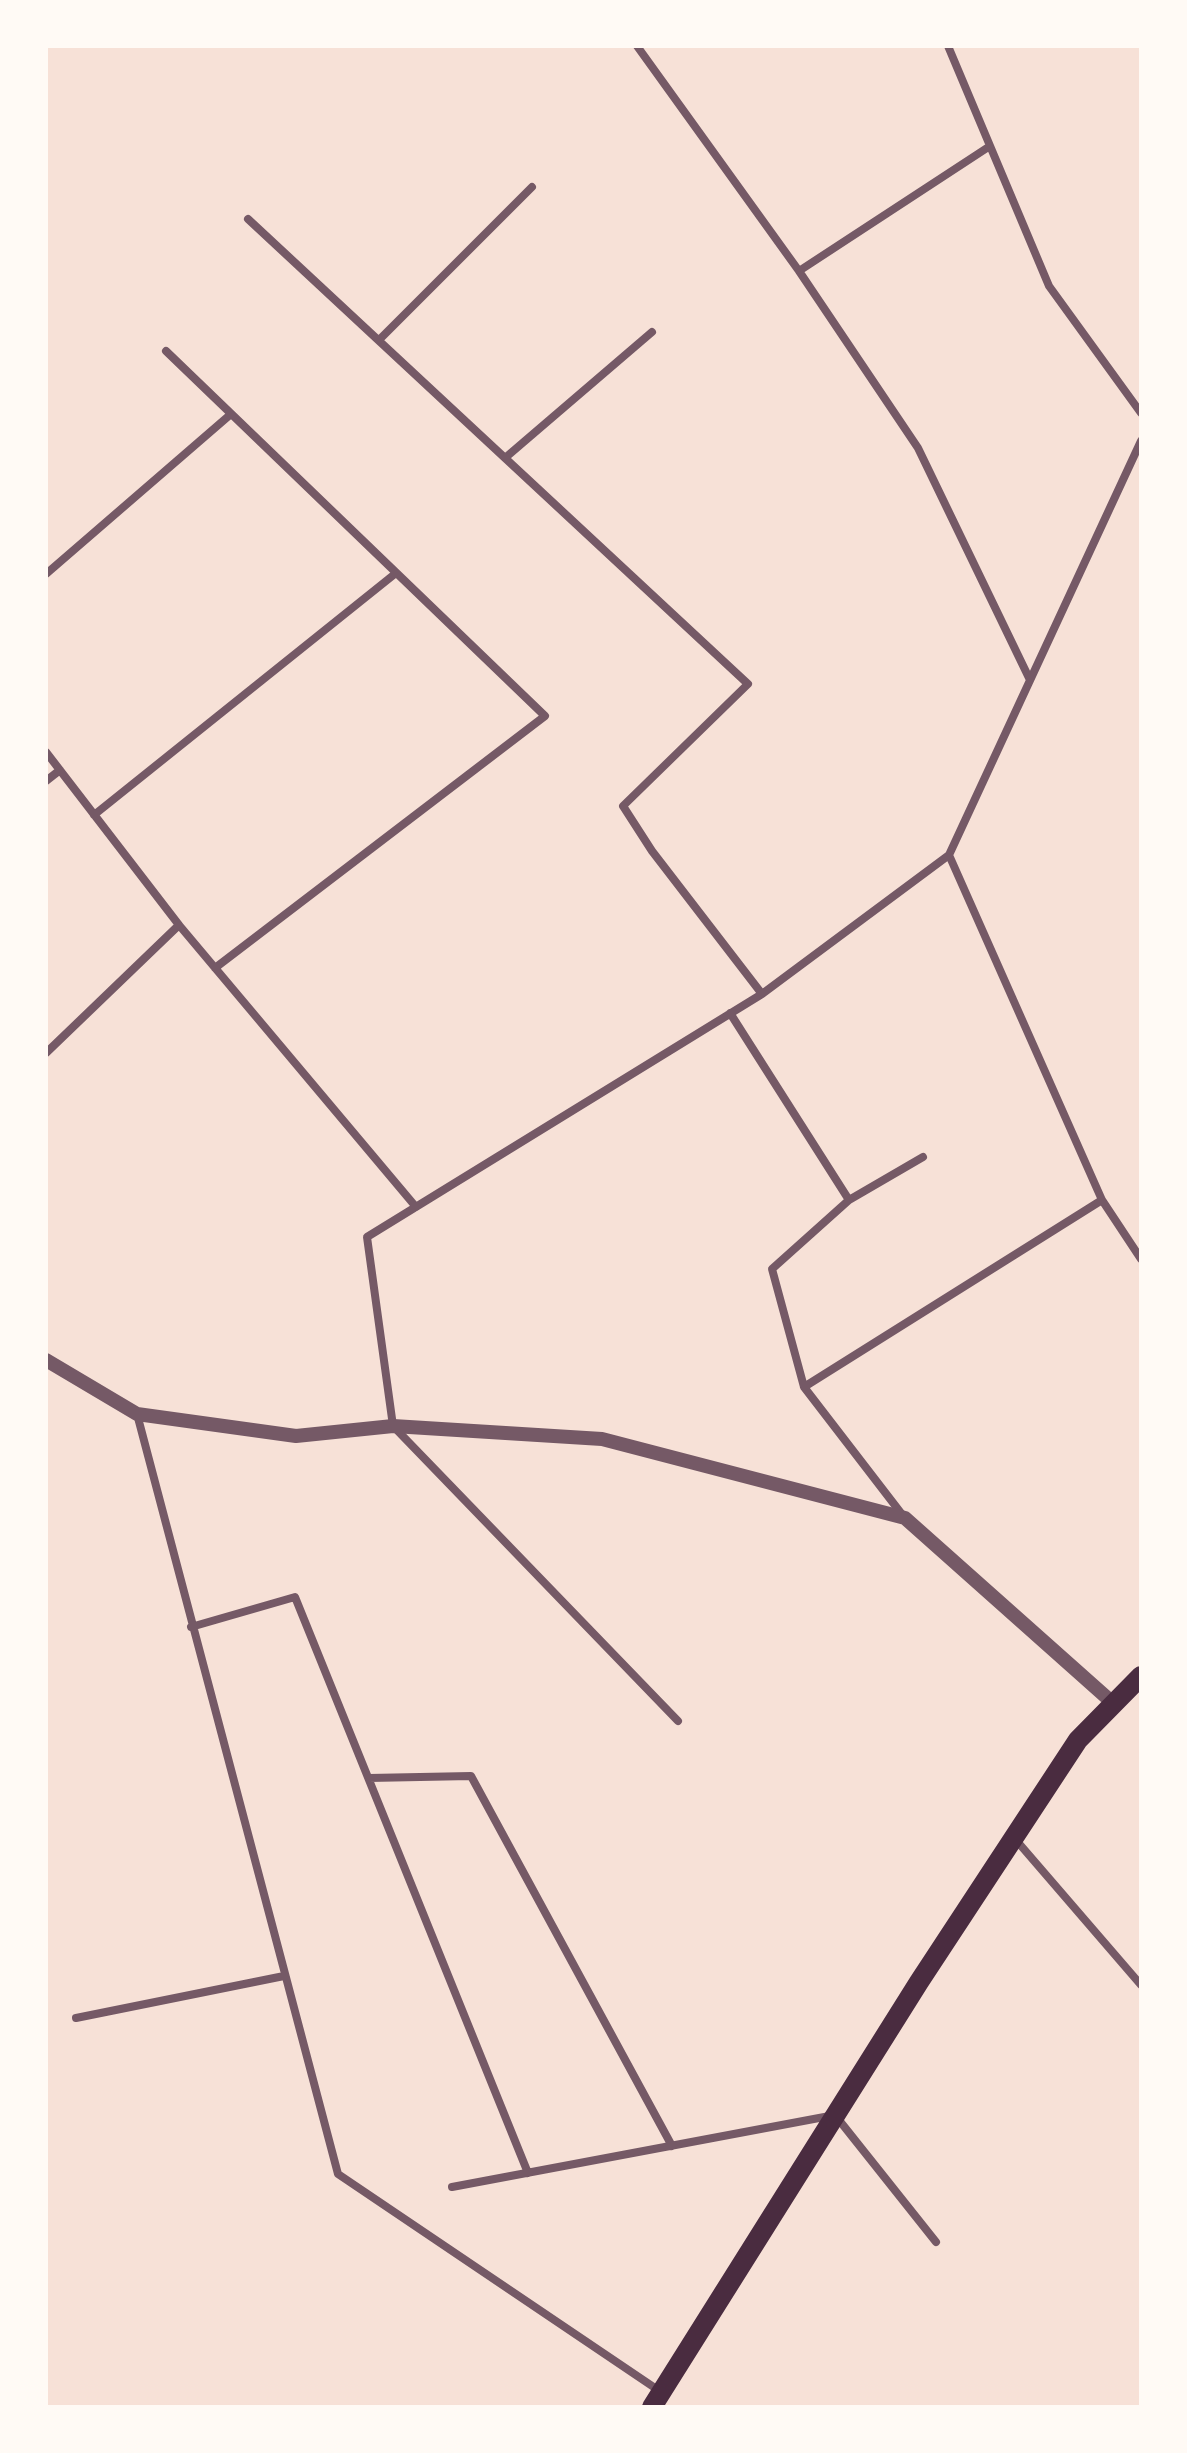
<!DOCTYPE html>
<style>
body{margin:0}
#map{position:relative;width:1187px;height:2453px;overflow:hidden;background:#f7e1d7;font-family:"Golos Text",sans-serif}
canvas{display:block}
.frame{position:absolute;inset:0;border:48px solid #fffaf5;pointer-events:none}
</style>
<div id="map">
<canvas width="1187" height="2453"></canvas>
<div class="frame"></div>
</div>
<script>
const ctx = document.querySelector('canvas').getContext('2d');
ctx.lineJoin = 'round';
function strokePath(path, color, width, dash) { ctx.strokeStyle = color; ctx.lineWidth = width; ctx.lineCap = dash ? 'butt' : 'round'; ctx.setLineDash(dash || []); ctx.stroke(path); }
const minor = new Path2D(`
 M637,46L799,271L990,146
 M948,46L1049,286L1141,413
 M248,219L748,684L623,806L652,851L762,994
 M799,271L918,448L1030,680
 M379,340L532,187
 M166,351L545,716L215,968
 M505,458L652,332
 M46,574L231,414
 M46,752L179,925
 M46,781L60,770
 M94,815L396,573
 M949,855L1102,1200L1141,1259
 M730,1013L849,1200L923,1157
 M46,1053L179,925L416,1207
 M804,1387L772,1269L849,1200
 M137,1414L338,2174L661,2392
 M904,1517L804,1387L1102,1200
 M191,1627L295,1597L528,2173
 M678,1721L393,1426L367,1237L762,994L949,855L1141,441
 M369,1778L471,1776L672,2146
 M1016,1840L1141,1985
 M76,2018L284,1976
 M452,2187L835,2115L936,2242`);
const tertiary = new Path2D(`
 M46,1360L137,1414L296,1436L393,1426L602,1439L905,1518L1114,1704`);
const primary = new Path2D(`
 M652,2407L919,1982L1078,1740L1141,1676`);
strokePath(minor, '#755966', 8);
strokePath(tertiary, '#755966', 14);
strokePath(primary, '#4a2c40', 20);
</script>
